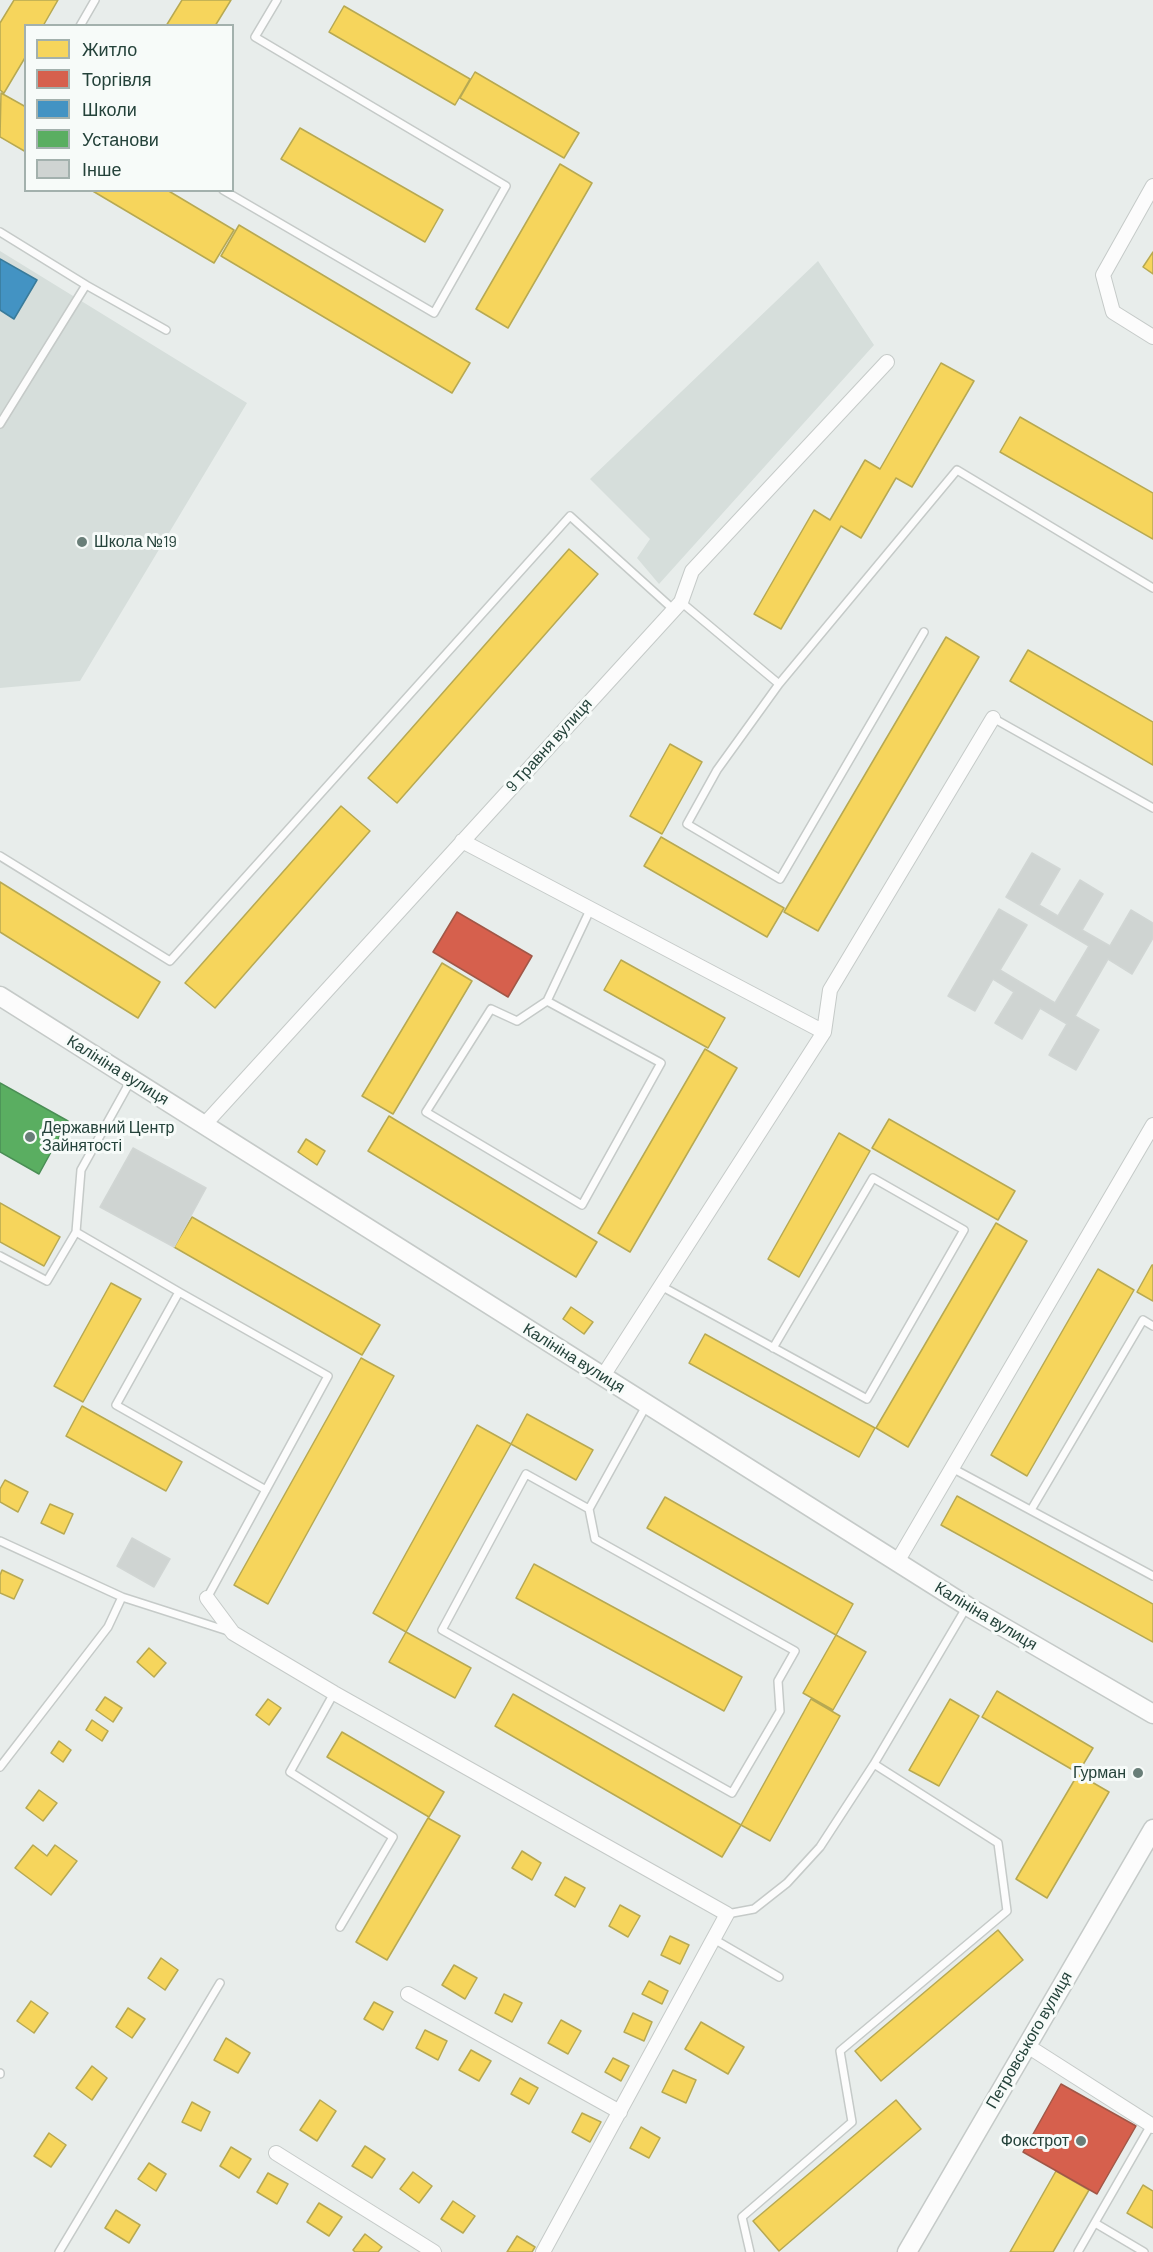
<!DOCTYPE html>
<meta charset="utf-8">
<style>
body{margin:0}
#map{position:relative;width:1153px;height:2252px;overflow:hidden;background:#e8edeb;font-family:Barlow,sans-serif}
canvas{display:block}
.legend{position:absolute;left:24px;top:24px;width:210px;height:168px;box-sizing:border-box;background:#f7fbf9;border:2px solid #a3b1ad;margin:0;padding:8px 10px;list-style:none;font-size:18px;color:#24423a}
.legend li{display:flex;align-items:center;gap:12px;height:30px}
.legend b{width:30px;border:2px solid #a3b1ad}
</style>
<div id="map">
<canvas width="1153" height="2252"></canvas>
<ul class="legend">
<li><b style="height:16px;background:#f6d55c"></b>Житло</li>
<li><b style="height:16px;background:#d6604d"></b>Торгівля</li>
<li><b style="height:16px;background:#4393c3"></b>Школи</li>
<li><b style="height:16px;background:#5aae61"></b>Установи</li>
<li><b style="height:16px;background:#cfd4d2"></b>Інше</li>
</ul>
</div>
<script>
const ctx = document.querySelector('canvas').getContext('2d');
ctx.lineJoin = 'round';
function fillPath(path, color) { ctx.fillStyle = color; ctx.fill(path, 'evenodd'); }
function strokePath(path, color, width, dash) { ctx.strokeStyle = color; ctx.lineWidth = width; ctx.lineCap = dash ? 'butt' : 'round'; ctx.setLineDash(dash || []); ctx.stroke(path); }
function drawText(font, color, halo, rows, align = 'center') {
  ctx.font = font + ' Barlow,sans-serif'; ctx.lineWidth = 6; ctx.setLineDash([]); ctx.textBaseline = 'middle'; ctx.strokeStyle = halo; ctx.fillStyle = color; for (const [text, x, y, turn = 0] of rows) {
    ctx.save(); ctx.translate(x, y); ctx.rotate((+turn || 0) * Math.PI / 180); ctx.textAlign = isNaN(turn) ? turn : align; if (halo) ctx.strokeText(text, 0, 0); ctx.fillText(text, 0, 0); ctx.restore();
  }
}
const built = new Path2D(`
 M0,251L247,403L80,681L0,688Z
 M818,261L874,345L659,584L637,558L650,539L590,479Z`);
const homes = new Path2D(`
 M14,0H58L43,26H26V56L4,93L0,90V23Z
 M182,0H231L215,26H166Z
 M344,6L470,79L455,105L329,32Z
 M475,72L579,133L564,158L460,98Z
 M1,93L26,107V152L0,137Z
 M300,128L443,210L425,242L281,159Z
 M560,164L592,183L508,328L476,309Z
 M91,190H167L234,230L214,263Z
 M239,225L470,363L452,393L221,256Z
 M1153,252V274L1143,267Z
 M941,363L974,381L912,487L896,478L861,538L841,526L781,629L754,614L814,510L830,520L865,460L880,469Z
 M1020,417L1153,493V539L1000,452Z
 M569,549L598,574L397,803L368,778Z
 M946,637L979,657L818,931L784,912Z
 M1028,650L1153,722V765L1010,681Z
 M670,744L702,762L662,834L630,816Z
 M341,806L370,831L215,1008L185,983Z
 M661,837L784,908L767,937L644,866Z
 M0,882L160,982L138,1018L0,932Z
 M621,960L725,1018L708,1048L604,990Z
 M442,963L472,981L393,1114L362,1096Z
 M705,1049L737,1068L630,1252L598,1233Z
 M389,1116L597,1242L576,1277L368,1151Z
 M889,1119L1015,1191L998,1220L872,1148Z
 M839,1133L870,1151L799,1277L768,1259Z
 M306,1139L325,1151L317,1165L298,1152Z
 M0,1203L60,1237L44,1266L0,1242Z
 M192,1217L380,1325L362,1355L174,1247Z
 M996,1223L1027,1241L908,1447L876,1428Z
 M1152,1265H1153V1301L1137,1292Z
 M1098,1269L1134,1290L1027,1476L991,1455Z
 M111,1283L141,1299L83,1402L54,1386Z
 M571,1307L593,1322L584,1334L563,1319Z
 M705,1334L875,1428L859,1457L689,1363Z
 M361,1358L394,1376L268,1604L234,1585Z
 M82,1406L182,1462L166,1491L66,1436Z
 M527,1414L593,1450L576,1480L511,1444Z
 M477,1425L511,1444L406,1632L373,1613Z
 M5,1480L28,1492L18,1512L0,1502V1489Z
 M957,1496L1153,1604V1642L941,1525Z
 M665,1497L853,1604L836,1635L647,1528Z
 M50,1504L73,1514L64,1534L41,1523Z
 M534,1564L742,1677L724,1711L516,1598Z
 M2,1570L23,1580L14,1599L0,1593V1575Z
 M406,1632L471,1668L455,1698L389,1662Z
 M836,1635L866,1652L833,1710L803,1693Z
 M149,1648L166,1663L154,1677L137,1662Z
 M997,1691L1093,1748L1078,1773L982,1717Z
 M513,1694L741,1825L722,1857L495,1726Z
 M105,1697L122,1708L113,1722L96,1710Z
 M268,1699L281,1708L269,1725L256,1715Z
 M811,1699L840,1716L770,1841L741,1825Z
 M950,1699L979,1716L939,1786L909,1770Z
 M92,1720L108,1731L102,1741L86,1730Z
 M342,1732L444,1792L429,1817L327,1757Z
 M59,1741L71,1750L63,1762L51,1753Z
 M1078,1774L1109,1792L1047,1898L1016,1879Z
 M39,1790L57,1803L43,1821L26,1808Z
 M428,1818L460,1836L387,1960L356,1942Z
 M33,1845L47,1856L55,1845L77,1861L51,1895L15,1868Z
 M522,1851L541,1863L532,1880L512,1868Z
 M565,1877L585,1888L575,1907L555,1895Z
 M620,1905L640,1916L628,1937L609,1926Z
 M998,1930L1023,1960L881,2081L855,2051Z
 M670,1936L689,1945L680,1964L661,1955Z
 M161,1958L178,1970L165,1990L148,1978Z
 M454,1965L477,1978L465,1999L442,1985Z
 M649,1981L668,1991L662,2004L642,1994Z
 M504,1994L522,2003L512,2022L495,2013Z
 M31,2001L48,2013L34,2033L17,2021Z
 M374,2002L393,2012L383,2030L364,2019Z
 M128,2008L145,2019L132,2038L116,2027Z
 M633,2013L652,2022L644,2041L624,2032Z
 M561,2020L581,2031L568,2054L548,2043Z
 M701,2022L744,2047L728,2074L685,2049Z
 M425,2030L447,2041L438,2060L416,2048Z
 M226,2038L250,2053L238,2073L214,2060Z
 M471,2050L491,2061L479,2081L459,2070Z
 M613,2058L629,2066L621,2081L605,2072Z
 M92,2066L107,2078L92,2100L76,2088Z
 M673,2070L696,2080L686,2103L662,2092Z
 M520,2078L538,2088L529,2104L511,2094Z
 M320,2100L336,2111L317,2141L300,2130Z
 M896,2100L921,2129L779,2251L753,2221Z
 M192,2102L210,2112L201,2131L182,2122Z
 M582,2113L601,2122L590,2142L572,2132Z
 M641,2127L660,2138L649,2158L630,2148Z
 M49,2133L66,2145L51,2167L34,2156Z
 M365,2146L385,2159L372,2178L352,2166Z
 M231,2147L251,2159L239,2178L220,2166Z
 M149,2163L166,2174L156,2191L138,2179Z
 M1056,2171L1089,2190L1053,2252H1010Z
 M413,2172L432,2186L419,2203L400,2189Z
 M268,2173L288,2184L277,2204L257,2192Z
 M1143,2185L1153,2191V2228L1127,2213Z
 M453,2201L475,2216L463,2233L441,2219Z
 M319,2203L342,2217L329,2236L307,2222Z
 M116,2210L140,2225L129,2243L105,2228Z
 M365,2234L382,2247L378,2252H355L353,2250Z
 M517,2236L535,2247L532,2252H507Z`);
const shops = new Path2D(`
 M457,912L532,956L508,997L433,952Z
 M1061,2084L1136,2126L1097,2194L1023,2152Z`);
const schools = new Path2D(`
 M0,259L37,280L14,319L0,310Z`);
const public = new Path2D(`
 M0,1083L68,1121L39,1174L0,1152Z`);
const building = new Path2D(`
 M1032,853L1060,869L1039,905L1058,916L1080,880L1103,894L1082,930L1110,946L1131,910L1153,923V938L1132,974L1108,959L1075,1016L1099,1030L1076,1070L1049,1055L1067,1024L1040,1008L1022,1039L995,1023L1014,992L993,979L975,1011L948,996L999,909L1027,925L1000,970L1055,1003L1089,946L1006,897Z
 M133,1148L206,1188L174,1247L100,1207Z
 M132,1538L170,1559L154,1587L117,1566Z`);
const service = new Path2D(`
 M80,26L95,0
 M223,190L434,313L506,186L255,37L277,0
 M0,232L86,285L166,330
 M0,424L86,285
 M681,602L779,684L717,770L687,824L780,879L924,632
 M779,684L957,470L1153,588
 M993,718L1153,808
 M0,856L170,961L570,516L674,610
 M547,1001L517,1021L491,1009L426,1112L582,1205L661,1063L547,1001L591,908
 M131,1080L81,1170L76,1232L179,1292
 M0,1256L47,1281L76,1232
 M661,1286L867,1399L964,1230L873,1178L773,1348
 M952,1468L1153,1576
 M589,1509L595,1539L795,1651L778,1681L780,1711L732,1793L442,1630L526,1474L589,1509L646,1406
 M1031,1510L1143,1320L1153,1326
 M0,1541L122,1597L228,1631
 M207,1598L328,1376L179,1292L116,1405L266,1490
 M334,1693L290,1772L393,1837L340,1927
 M0,1767L108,1627L122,1597
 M727,1914L754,1909L787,1883L820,1847L874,1764L966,1608
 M712,1938L779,1977
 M0,2073V2074
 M1095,2223L1144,2252
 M59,2252L220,1983
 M750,2252L742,2217L852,2122L840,2051L1007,1911L998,1843L874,1764
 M1078,2252L1151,2125`);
const minor = new Path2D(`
 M1153,186L1103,275L1113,312L1153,337
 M462,841L824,1032L603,1376
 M824,1032L830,990L993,718
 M204,1125L681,602L692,571L887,362
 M897,1562L1153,1125
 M207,1598L233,1633L334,1693L727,1914L543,2252
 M408,1994L620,2112
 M1026,2045L1153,2126
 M276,2153L434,2252`);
const tertiary = new Path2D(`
 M0,996L967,1606L1153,1714
 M907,2252L1153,1829`);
const markers = [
 [82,542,6,"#697e78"],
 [30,1137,6,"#697e78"],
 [1138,1773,6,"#697e78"],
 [1081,2141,6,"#697e78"]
];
const poiNames = [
 ["Школа №19",94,542],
 ["Державний Центр",42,1128],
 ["Зайнятості",42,1146],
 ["Гурман",1126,1773,"right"],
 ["Фокстрот",1069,2141,"right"]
];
const streetNames = [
 ["9 Травня вулиця",549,745,-48],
 ["Калініна вулиця",118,1070,32],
 ["Калініна вулиця",574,1358,32],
 ["Калініна вулиця",986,1616,31],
 ["Петровського вулиця",1029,2040,-60]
];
fillPath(built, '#d6dedb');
fillPath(homes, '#f6d55c');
strokePath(homes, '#b7a952', 1.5);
fillPath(shops, '#d6604d');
strokePath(shops, '#a15747', 1.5);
fillPath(schools, '#4393c3');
strokePath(schools, '#3a7b9a', 1.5);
fillPath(public, '#5aae61');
strokePath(public, '#4a8e55', 1.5);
fillPath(building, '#cfd4d2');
strokePath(building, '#d1d6d4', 1.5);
strokePath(service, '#c5cac8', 10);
strokePath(minor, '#c5cac8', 16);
strokePath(tertiary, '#c5cac8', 21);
strokePath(service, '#fcfcfc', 7);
strokePath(minor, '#fcfcfc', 14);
strokePath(tertiary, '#fcfcfc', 18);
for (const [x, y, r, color] of markers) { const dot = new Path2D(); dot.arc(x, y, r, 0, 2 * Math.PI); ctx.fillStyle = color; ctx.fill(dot); strokePath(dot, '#f7fbf9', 2); }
drawText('16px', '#24423a', '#f7fbf9', poiNames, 'left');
drawText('16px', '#24423a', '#f7fbf9', streetNames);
</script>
